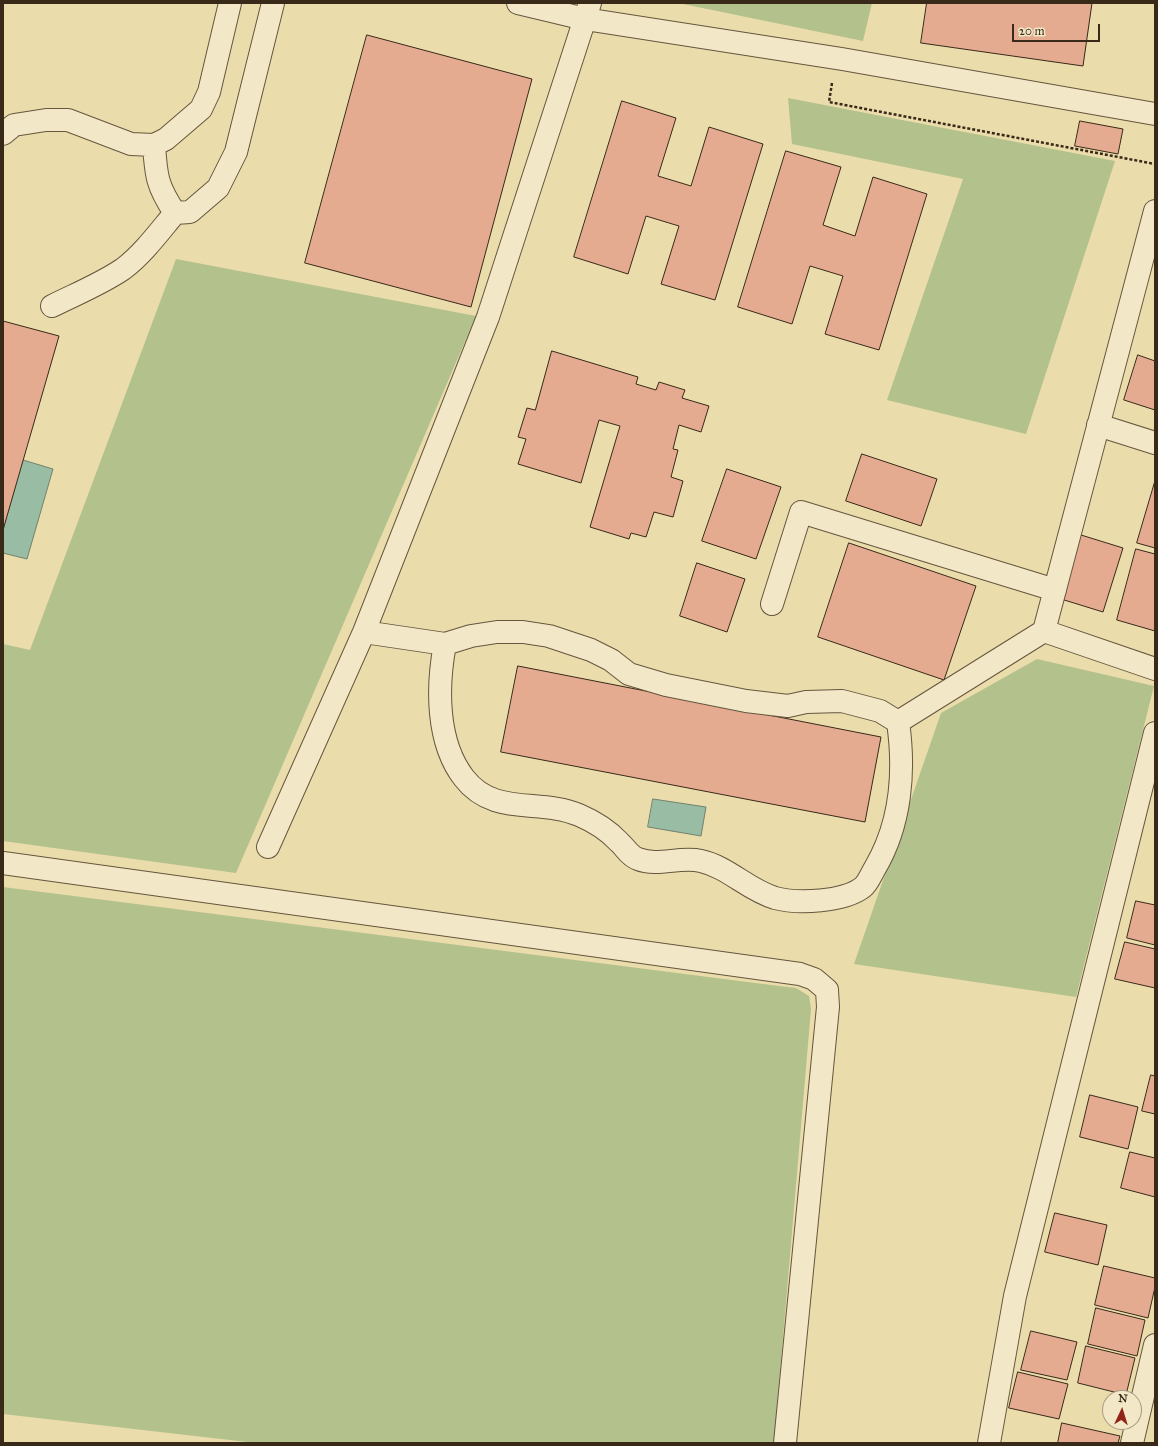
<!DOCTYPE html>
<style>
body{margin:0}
#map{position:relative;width:1158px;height:1446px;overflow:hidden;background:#ebdcab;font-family:"IM FELL Great Primer",serif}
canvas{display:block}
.frame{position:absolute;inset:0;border:4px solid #382919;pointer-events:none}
.north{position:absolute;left:1102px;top:1390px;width:40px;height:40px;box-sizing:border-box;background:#f2e8c8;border:1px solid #a89c82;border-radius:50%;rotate:4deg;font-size:11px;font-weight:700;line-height:16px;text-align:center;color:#382919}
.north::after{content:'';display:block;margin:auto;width:14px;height:18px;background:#8f2418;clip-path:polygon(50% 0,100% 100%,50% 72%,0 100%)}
.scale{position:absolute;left:1012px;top:24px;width:88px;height:18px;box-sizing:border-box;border:2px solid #382919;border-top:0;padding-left:5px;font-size:12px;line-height:14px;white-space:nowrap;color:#382919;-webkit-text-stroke:3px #f2e8c8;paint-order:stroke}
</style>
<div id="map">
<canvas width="1158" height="1446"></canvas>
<div class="frame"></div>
<div class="north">N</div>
<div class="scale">20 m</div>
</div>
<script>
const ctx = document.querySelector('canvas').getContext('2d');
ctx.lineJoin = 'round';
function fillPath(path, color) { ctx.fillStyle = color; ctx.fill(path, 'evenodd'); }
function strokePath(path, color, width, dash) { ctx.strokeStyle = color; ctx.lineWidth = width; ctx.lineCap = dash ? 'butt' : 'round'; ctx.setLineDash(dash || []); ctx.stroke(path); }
const green = new Path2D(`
 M678,3H872L863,41Z
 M788,98L1115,161L1026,434L887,400L963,179L792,144Z
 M176,259L476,316L236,873L3,841V644L30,650Z
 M1037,659L1154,686L1076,997L854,964L941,713Z
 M3,887L779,986L796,988L809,996L811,1009L774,1443H256L3,1414Z`);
const water = new Path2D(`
 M23,460L53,469L27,559L3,553V530Z
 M653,799L706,807L701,836L648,827Z`);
const building = new Path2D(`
 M927,3H1092L1083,66L921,43Z
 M367,35L532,79L471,307L305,263Z
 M622,101L676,118L658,176L691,186L709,127L763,144L715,300L661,284L679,226L646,216L628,274L574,257Z
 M1080,121L1123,129L1118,154L1075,146Z
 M786,151L841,167L823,225L855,236L873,177L927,194L879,350L825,334L843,276L810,266L792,324L738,307Z
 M3,321L59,336L3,530Z
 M552,351L638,377L636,384L656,390L659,382L685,390L682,398L709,406L701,432L679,425L673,449L678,450L671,477L683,481L673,517L654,512L646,537L631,533L629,539L590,527L620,426L599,420L581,483L518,464L526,439L518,437L527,408L535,410Z
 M1138,355L1155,361V410L1124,400Z
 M862,454L937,479L921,526L846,501Z
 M727,469L781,487L756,559L702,541Z
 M1155,481V548L1137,543Z
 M1081,535L1123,548L1103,612L1061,599Z
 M849,543L976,586L944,680L818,637Z
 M1136,549L1155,554V631L1117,620Z
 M697,563L745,579L727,632L680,616Z
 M518,666L881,737L865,822L501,752Z
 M1136,901L1155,905V945L1127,938Z
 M1125,942L1155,949V988L1115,979Z
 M1151,1075L1155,1076V1114L1142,1111Z
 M1090,1095L1138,1107L1128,1149L1080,1137Z
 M1130,1152L1155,1158V1197L1121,1188Z
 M1055,1213L1107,1225L1098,1265L1045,1252Z
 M1104,1266L1155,1278V1287L1148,1318L1095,1305Z
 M1096,1308L1145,1320L1137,1356L1088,1344Z
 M1031,1331L1077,1342L1067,1380L1021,1370Z
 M1086,1346L1135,1358L1126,1395L1078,1383Z
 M1018,1372L1068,1384L1059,1419L1009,1408Z
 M1062,1423L1120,1436L1118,1443H1058Z`);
const path = new Path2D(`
 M832,83L829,102L1155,164`);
const minor = new Path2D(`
 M518,3L585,19L842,59L1155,114
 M3,134L14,125L46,120H68L131,144L154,145L166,139L201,109L209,92L230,3
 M154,145C156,176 157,186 175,213L190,212L218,188L236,152L273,3
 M1155,211L1044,631L1155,669
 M52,306C76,294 101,284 123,269C143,254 159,232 175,213
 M1098,425L1155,443
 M772,604L801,512L1055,590
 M364,632L445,644L471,636L497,632H523L549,636L591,650L611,660L629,674L666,685L746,701L788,706L806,702L842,701L880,711L898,722C905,771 901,824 875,868C872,873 868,883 863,887C844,902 798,904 775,898C748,890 728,867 701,861C680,856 658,867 638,859C629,856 626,848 619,842C608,830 593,821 579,815C539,798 494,817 464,778C436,742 437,686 445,644
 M898,722L1044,631
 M268,847L364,632L488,317L590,3
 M3,863L800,974L814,979L827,990L828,1007L785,1443
 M989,1443L1015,1296L1155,733
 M1132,1443L1155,1345`);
fillPath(green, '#b3c18c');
fillPath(water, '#99bca4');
strokePath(water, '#72816c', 1);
fillPath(building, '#e4ab90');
strokePath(building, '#382919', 1);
strokePath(minor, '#65563e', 24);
strokePath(path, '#382919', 2.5, [3, 2]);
strokePath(minor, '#f2e8c8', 22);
</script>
